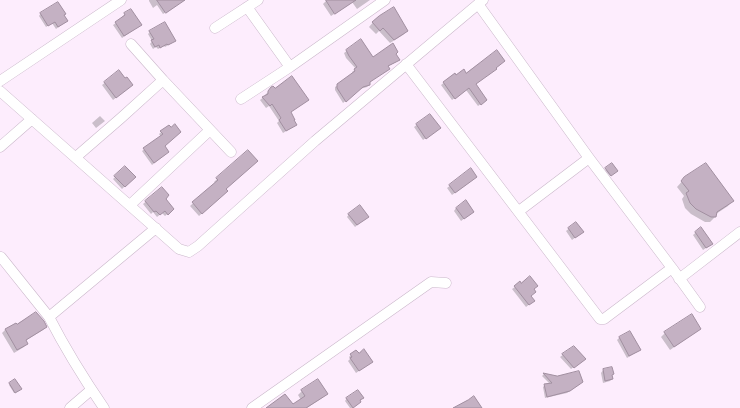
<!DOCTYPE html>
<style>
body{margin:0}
canvas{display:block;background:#fdedfd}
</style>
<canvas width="740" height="408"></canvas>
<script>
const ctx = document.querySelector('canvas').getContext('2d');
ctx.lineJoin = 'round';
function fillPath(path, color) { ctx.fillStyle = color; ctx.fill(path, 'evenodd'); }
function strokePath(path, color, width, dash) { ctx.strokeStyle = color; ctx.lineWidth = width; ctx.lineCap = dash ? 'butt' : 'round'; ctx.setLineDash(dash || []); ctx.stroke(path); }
const shadow = new Path2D(`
 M149,0H176V6L163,14L157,5L153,8L149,1Z
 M327,0H370L357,9L352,2L331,16L323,4Z
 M41,13L63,15L67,21L56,29L52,23L46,27L39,16Z
 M125,14L141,25L122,38L113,25L123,18L122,17Z
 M375,20L407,31L403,35L390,43L379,31L376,34L369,27Z
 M150,32L172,43L165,47L164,46L158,49L156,47L153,49L150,44L152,41L148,34Z
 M361,41L373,59L395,54L396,62L387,67L369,83V85L367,87L360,89L343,103L335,90V87L353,74L352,72L356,69L346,58L344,53Z
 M495,68L475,85L484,102L478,106L466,90L452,100L441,85L455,74L456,76Z
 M119,72L130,87L113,100L102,85Z
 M272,88L293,121V127L283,133L277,123L279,121L269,106L266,108L260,100L265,96V95Z
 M430,115L437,130L423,140L414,127Z
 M100,116L105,121L96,128L92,123Z
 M168,126L164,146L166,154L152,165L142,151L161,137L159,134Z
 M248,152L225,189L224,194L199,216L190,206L215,183L214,182L217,179Z
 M612,165L617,171L610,176L605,170Z
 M125,167L134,177L122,189L113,179Z
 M471,170L474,179L452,195L447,188Z
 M685,178L732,201L728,206L716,214L715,217L710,222H705L691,214L685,208L682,199L684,196L677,187Z
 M162,188L165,199L173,209L165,216L162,213L157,217L153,212L151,214L143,204Z
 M456,208L470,214L461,221L454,211Z
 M349,214L365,219L355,227L347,217Z
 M576,223L580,234L572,240L566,231Z
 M701,228L712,244L703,250L693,235Z
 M515,287L533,289L530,296L531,303L526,307L512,289Z
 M15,324L46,327L43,330L25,341L27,343L24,347L14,353L2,333L5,330Z
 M700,329L696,332L670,350L661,337L665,333Z
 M630,332L640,350L637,352L627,358L617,340L619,338Z
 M573,347L582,361L571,369L560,357Z
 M351,355L369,364L356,373L348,361L350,359L349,357Z
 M611,368L612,379L610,381L603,383L601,373L603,370Z
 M544,374L557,377L580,384L567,393L545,398L543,387L545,385L550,384L542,376Z
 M10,384L20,390L14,393L9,385Z
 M302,391L327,393L322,398L307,408H268L293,405L301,400L298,395Z
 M347,398H363L359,401L358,404L352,408H350L345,401Z`);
const building = new Path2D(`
 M157,0H185L166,13Z
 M326,0H356L335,14Z
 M58,2L66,14L64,15L68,21L58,27L55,22L48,26L40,13Z
 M394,7L408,31L394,40L383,28L380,31L372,22L379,16Z
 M131,9L142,25L124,36L115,22L125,15L124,13Z
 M165,22L176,41L168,45L167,44L160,48L159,45L155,47L151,40L154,39L149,31Z
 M361,39L373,57L393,43L398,52L396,54L400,60L388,66L390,69L370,82V85L363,87L346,102L337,88V84L355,71L354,69L357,67L349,56L346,50Z
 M497,50L505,61L496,68L497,69L476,84L487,100L481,105L469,88L455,99L443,82L455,73L456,75L464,69L466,73Z
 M119,70L125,78L127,77L133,85L116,98L104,82Z
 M292,76L309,100L291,112L295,120H294L297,125L286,131L279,120L281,118L272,104L270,106L262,97L268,94V91L271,87L273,86L275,88Z
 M430,114L441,128L426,139L416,124Z
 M175,124L181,132L165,146L169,152L154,163L143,148L163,134L160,131L169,125L171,127Z
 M248,150L258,161L226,189L228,191L202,214L192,202L218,180L216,178Z
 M612,163L618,171L611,176L605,168Z
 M706,163L734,201L717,212L716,217H711L696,209L690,203L686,193L689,191L681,181L684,177Z
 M125,166L136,177L125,187L114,176Z
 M471,168L477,177L455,193L449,185Z
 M162,187L169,195L166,199L174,209L168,215L165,211L160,215L156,211L154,212L145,201Z
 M466,200L474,212L464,219L456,208Z
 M360,205L369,217L357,225L348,214Z
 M576,222L584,232L575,238L568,228Z
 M701,227L713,244L706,248L695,232Z
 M530,276L538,286L534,289L536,292L531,296L535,301L529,305L514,286L520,281L521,283Z
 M36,312L44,321L47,327L26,340L28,344L17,350L5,329L16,323L17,324Z
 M692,314L701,329L674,347L664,332Z
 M630,331L641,350L629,356L619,337Z
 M574,346L586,359L574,368L562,354Z
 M364,349L373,362L359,371L350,358L352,357L350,354L356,350L359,353Z
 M612,367L614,374L612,375L613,379L605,381L603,369Z
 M579,371L583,382L570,391L547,397L544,384L552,383L543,373L557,376Z
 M15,379L22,389L15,393L9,383Z
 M318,379L328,394L306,408H266L285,394L293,404L305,396L301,390Z
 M358,390L364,398L360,400L361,402L353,408L346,398Z
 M474,396L482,408H453L468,400Z`);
const minor = new Path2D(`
 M478,4L589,158L672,268L700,307
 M247,7L290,67
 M215,28L258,0
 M131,44L163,80L231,152
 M406,64L600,319H604L672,268
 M0,81L121,0
 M0,91L179,249L189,252L198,246L315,141L483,0
 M241,99L290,67L385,0
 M0,147L32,119
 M76,157L121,118L163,80
 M130,205L210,130
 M519,211L589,158
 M1,257L49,317
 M679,279L740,232
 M70,408L91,390
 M104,408C84,379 65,348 49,317L156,228
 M252,408L431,282L446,283`);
fillPath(shadow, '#0003');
fillPath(building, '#c4b1c3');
strokePath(building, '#a18fa0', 1);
strokePath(minor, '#cab7ca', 11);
strokePath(minor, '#fff', 10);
</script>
